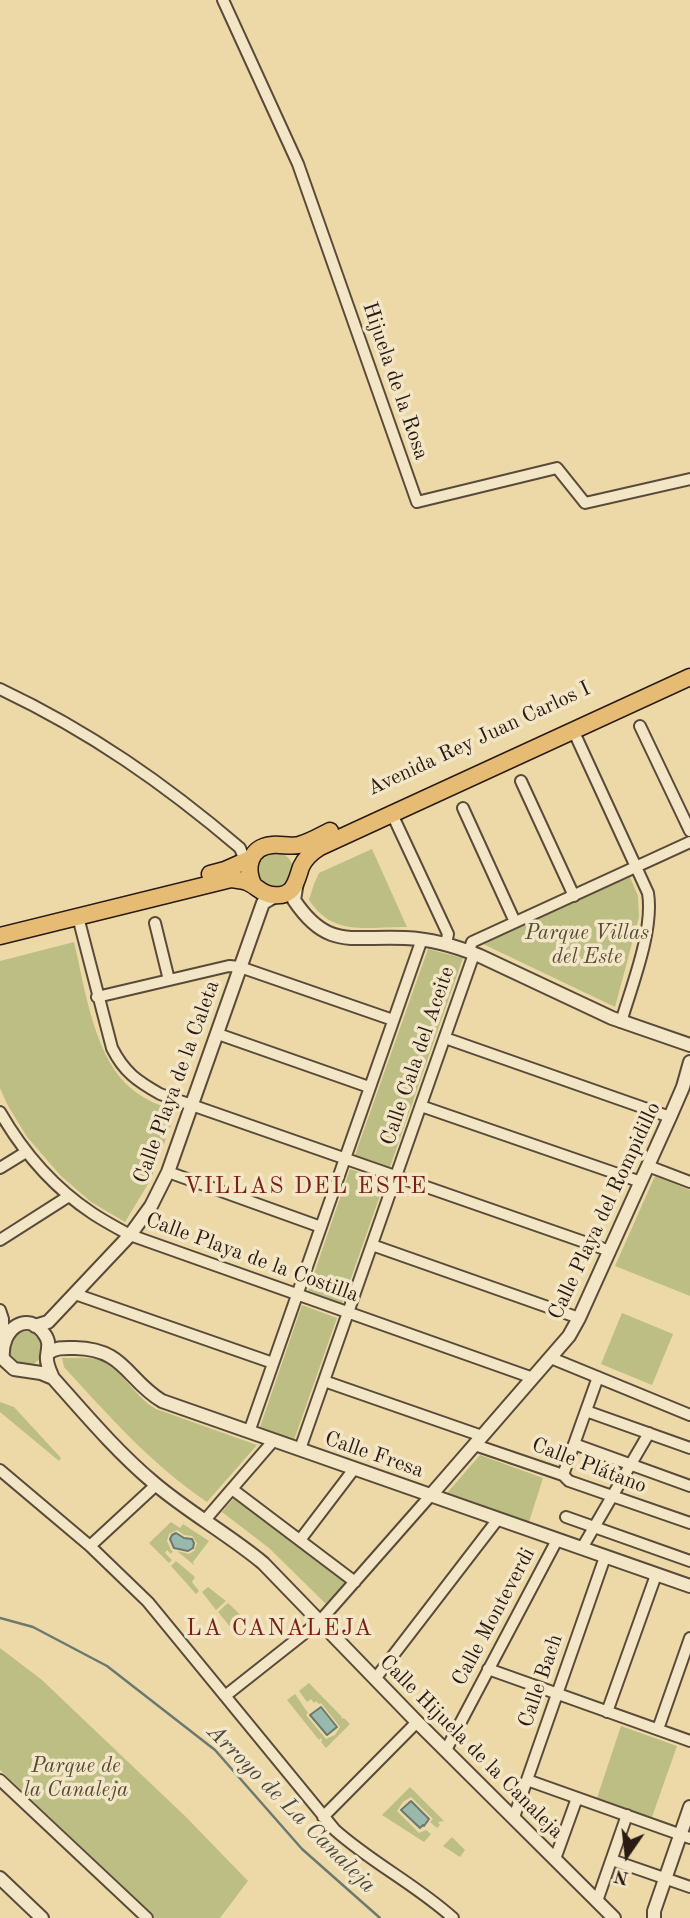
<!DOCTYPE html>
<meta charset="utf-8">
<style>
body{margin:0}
#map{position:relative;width:690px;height:1918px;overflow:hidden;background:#ecd9a7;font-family:"Old Standard TT",serif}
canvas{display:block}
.north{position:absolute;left:592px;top:1820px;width:70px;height:70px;-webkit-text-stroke:5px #f3e6c6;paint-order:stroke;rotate:194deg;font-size:19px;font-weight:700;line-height:28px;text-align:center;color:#291a14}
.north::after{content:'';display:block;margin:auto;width:24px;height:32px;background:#291a14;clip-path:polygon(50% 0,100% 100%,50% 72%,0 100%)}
</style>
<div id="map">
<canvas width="690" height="1918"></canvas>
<div class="north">N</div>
</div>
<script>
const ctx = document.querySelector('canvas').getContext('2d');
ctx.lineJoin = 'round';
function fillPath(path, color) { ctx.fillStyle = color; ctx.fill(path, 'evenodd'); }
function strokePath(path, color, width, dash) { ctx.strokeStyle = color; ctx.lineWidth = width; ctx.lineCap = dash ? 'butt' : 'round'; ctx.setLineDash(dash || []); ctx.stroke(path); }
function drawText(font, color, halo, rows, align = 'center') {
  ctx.font = font + ' "Old Standard TT",serif'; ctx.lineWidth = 7; ctx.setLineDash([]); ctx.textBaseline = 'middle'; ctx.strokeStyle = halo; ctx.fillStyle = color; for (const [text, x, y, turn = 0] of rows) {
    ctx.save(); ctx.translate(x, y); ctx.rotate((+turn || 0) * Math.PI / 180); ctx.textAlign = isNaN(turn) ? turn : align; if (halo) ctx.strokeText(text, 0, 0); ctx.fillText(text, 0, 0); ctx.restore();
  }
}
const green = new Path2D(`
 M372,849L407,927C368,926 334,938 309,900L314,884L319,873Z
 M257 870a18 18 0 1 1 36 0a18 18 0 1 1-36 0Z
 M630,877L638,896L639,917L615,1007L483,944Z
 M74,942C85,988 94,1060 133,1090C145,1100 161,1106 176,1111L151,1179L125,1222L91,1202L61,1176L27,1137L7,1104L0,1088V961Z
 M428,949L463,958L390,1167L355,1155Z
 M350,1169L385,1181L342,1304L308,1291Z
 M655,1176L690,1190V1296L615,1266Z
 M302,1305L337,1318L294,1440L260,1427Z
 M622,1313L673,1334L652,1385L601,1364Z
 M7 1348a18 18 0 1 1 36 0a18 18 0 1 1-36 0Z
 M62,1358C73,1358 85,1357 96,1359C121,1366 133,1396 156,1409L257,1445L207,1502C151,1464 109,1416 64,1367Z
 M0,1402L14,1407L61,1458L59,1461L0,1412Z
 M480,1455L543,1478L529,1522L447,1493Z
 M235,1497L345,1582L326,1604L269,1548L222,1512Z
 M171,1522L180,1528L183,1524L209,1541L193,1562L194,1565L177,1551L189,1554L194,1551L197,1543L192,1536L184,1535L177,1530L169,1534L167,1541L171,1550L173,1551L171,1554L167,1550L165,1553L172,1560L169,1563L149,1543Z
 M176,1561L195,1577L192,1582L199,1591L196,1594L171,1566Z
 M208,1587L226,1601L216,1610L202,1592Z
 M228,1603L245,1619L232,1629L218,1612Z
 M0,1648L42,1680L186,1817L248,1881L220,1918H155L0,1770Z
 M309,1683L342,1717L341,1719L344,1718L350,1724L326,1748L321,1742L322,1740L321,1738L319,1740L287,1700L295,1694L308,1713L306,1715L326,1739L335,1735L340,1727L321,1703L319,1704L316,1701L314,1703L311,1699L307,1702L299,1691Z
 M621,1726L677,1746L652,1817L597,1798Z
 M410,1787L444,1821L438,1822L440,1825L437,1828L430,1822L433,1819L411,1797L403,1802L397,1811L419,1833L426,1830L431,1834L424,1842L382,1815Z
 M452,1837L465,1850L460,1857L443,1846Z`);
const water = new Path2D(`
 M176,1533L184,1538L192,1539L194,1543L193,1548L188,1551L174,1548L170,1539L172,1535Z
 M321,1707L337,1727L327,1735L310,1715Z
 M411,1801L429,1819L424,1826L423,1825L420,1828L401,1810Z`);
const stream = new Path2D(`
 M0,1618L33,1627L107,1666L215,1750L302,1849L380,1918`);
const minor = new Path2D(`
 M223,0L298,164L417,502L557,468L585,503L690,479
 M0,689C89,731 165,784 240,848L247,866
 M640,726L690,831
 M573,730L648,893C654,930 632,985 621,1022
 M521,781L574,896
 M463,808L515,922
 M392,814L448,934L446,944
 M78,917L112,1048C124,1072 137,1081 160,1094L610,1251
 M155,923L169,980
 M469,951L472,942L690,842
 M97,997L229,966L240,967L393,1020
 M218,1034L369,1087
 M445,1038L670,1117
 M421,1106L641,1182
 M0,1112C23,1152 53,1187 92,1213C104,1221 117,1228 130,1235L533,1378
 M648,1166L690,1182
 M0,1168L26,1152
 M168,1172L321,1227
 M0,1240L69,1196
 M372,1245L579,1318
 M75,1294L273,1363
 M0,1310L3,1319V1336
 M551,1358L690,1415
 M324,1381L482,1436
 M586,1411L690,1448
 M249,1432L422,939
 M574,1444L690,1486
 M475,1445L563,1475L569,1481L690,1523
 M300,1449L474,954
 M0,1470L90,1546L148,1602L335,1830C372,1863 415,1884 453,1918
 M563,1475L598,1377
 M232,1489L355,1582
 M566,1517L690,1561
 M205,1520L274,1440
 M300,1540L354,1469
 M90,1546L156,1485
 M582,1548L649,1433
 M488,1669L690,1741
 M375,1679L498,1519
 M225,1696L320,1621L431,1495
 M607,1712L656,1575
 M658,1729L690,1638
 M446,1750L557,1540
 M0,1780L147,1918
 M527,1780L690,1838
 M323,1817L417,1722
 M514,1817L605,1557
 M555,1859L577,1798
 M612,1860L690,1887
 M597,1901L627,1815`);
const tertiary = new Path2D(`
 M297,882L294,900C328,951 353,935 405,938C431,939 456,946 480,956L612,1018L690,1045
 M35,1326L48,1322L130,1235L151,1206L168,1172L263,903L275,896
 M48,1353C57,1347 64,1348 75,1348C125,1349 126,1379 162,1401L690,1586
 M0,1356L14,1369L41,1373L53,1378
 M3,1358C0,1329 28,1309 45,1335C50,1342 48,1348 47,1356C46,1364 50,1371 53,1378C85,1414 117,1452 154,1483C188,1512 228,1534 263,1563L417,1722L614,1918
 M431,1495L569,1336L579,1318L670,1117L683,1087L690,1062
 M0,1878L42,1918
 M654,1918V1911L690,1807`);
const primary = new Path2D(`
 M210,874L225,870L252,858
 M254,886C245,869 249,847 272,845C281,844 290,847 299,845C310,842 320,836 330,831
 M0,936L231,879C236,880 242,880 247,882C257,886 261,894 272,895C294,898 296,882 301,867C305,858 312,852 320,847L690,677`);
const streetNames = [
 ["Hijuela de la Rosa",395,381,71],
 ["Avenida Rey Juan Carlos I",479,739,-25],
 ["Calle Cala del Aceite",418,1056,-71],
 ["Calle Playa de la Caleta",177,1082,-70],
 ["Calle Playa del Rompidillo",605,1211,-65],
 ["Calle Playa de la Costilla",252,1258,20],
 ["Calle Fresa",374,1455,19],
 ["Calle Plátano",589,1466,21],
 ["Calle Monteverdi",494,1617,-62],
 ["Calle Bach",541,1681,-71],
 ["Calle Hijuela de la Canaleja",471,1747,45]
];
const parkNames = [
 ["Parque Villas",587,933],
 ["del Este",587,957],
 ["Parque de",76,1766],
 ["la Canaleja",76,1790]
];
const neighbourhoodNames = [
 ["VILLAS DEL ESTE",306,1187],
 ["LA CANALEJA",280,1629]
];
const waterNames = [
 ["Arroyo de La Canaleja",291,1809,45]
];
fillPath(green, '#bcbe84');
fillPath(water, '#99b9ad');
strokePath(water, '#6c7970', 2);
strokePath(stream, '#6c7970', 2.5);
strokePath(minor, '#5a4a39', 14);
strokePath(tertiary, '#5a4a39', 16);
strokePath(primary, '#291a14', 19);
strokePath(minor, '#f3e6c6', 10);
strokePath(tertiary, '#f3e6c6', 12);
strokePath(primary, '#e6bc74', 16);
drawText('21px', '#291a14', '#f3e6c6', streetNames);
drawText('italic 21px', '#554b36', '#f3e6c6', parkNames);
ctx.letterSpacing = '2px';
drawText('23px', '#7a1f14', '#f3e6c6', neighbourhoodNames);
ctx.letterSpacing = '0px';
drawText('italic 23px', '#4b4a42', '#f3e6c6', waterNames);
</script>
